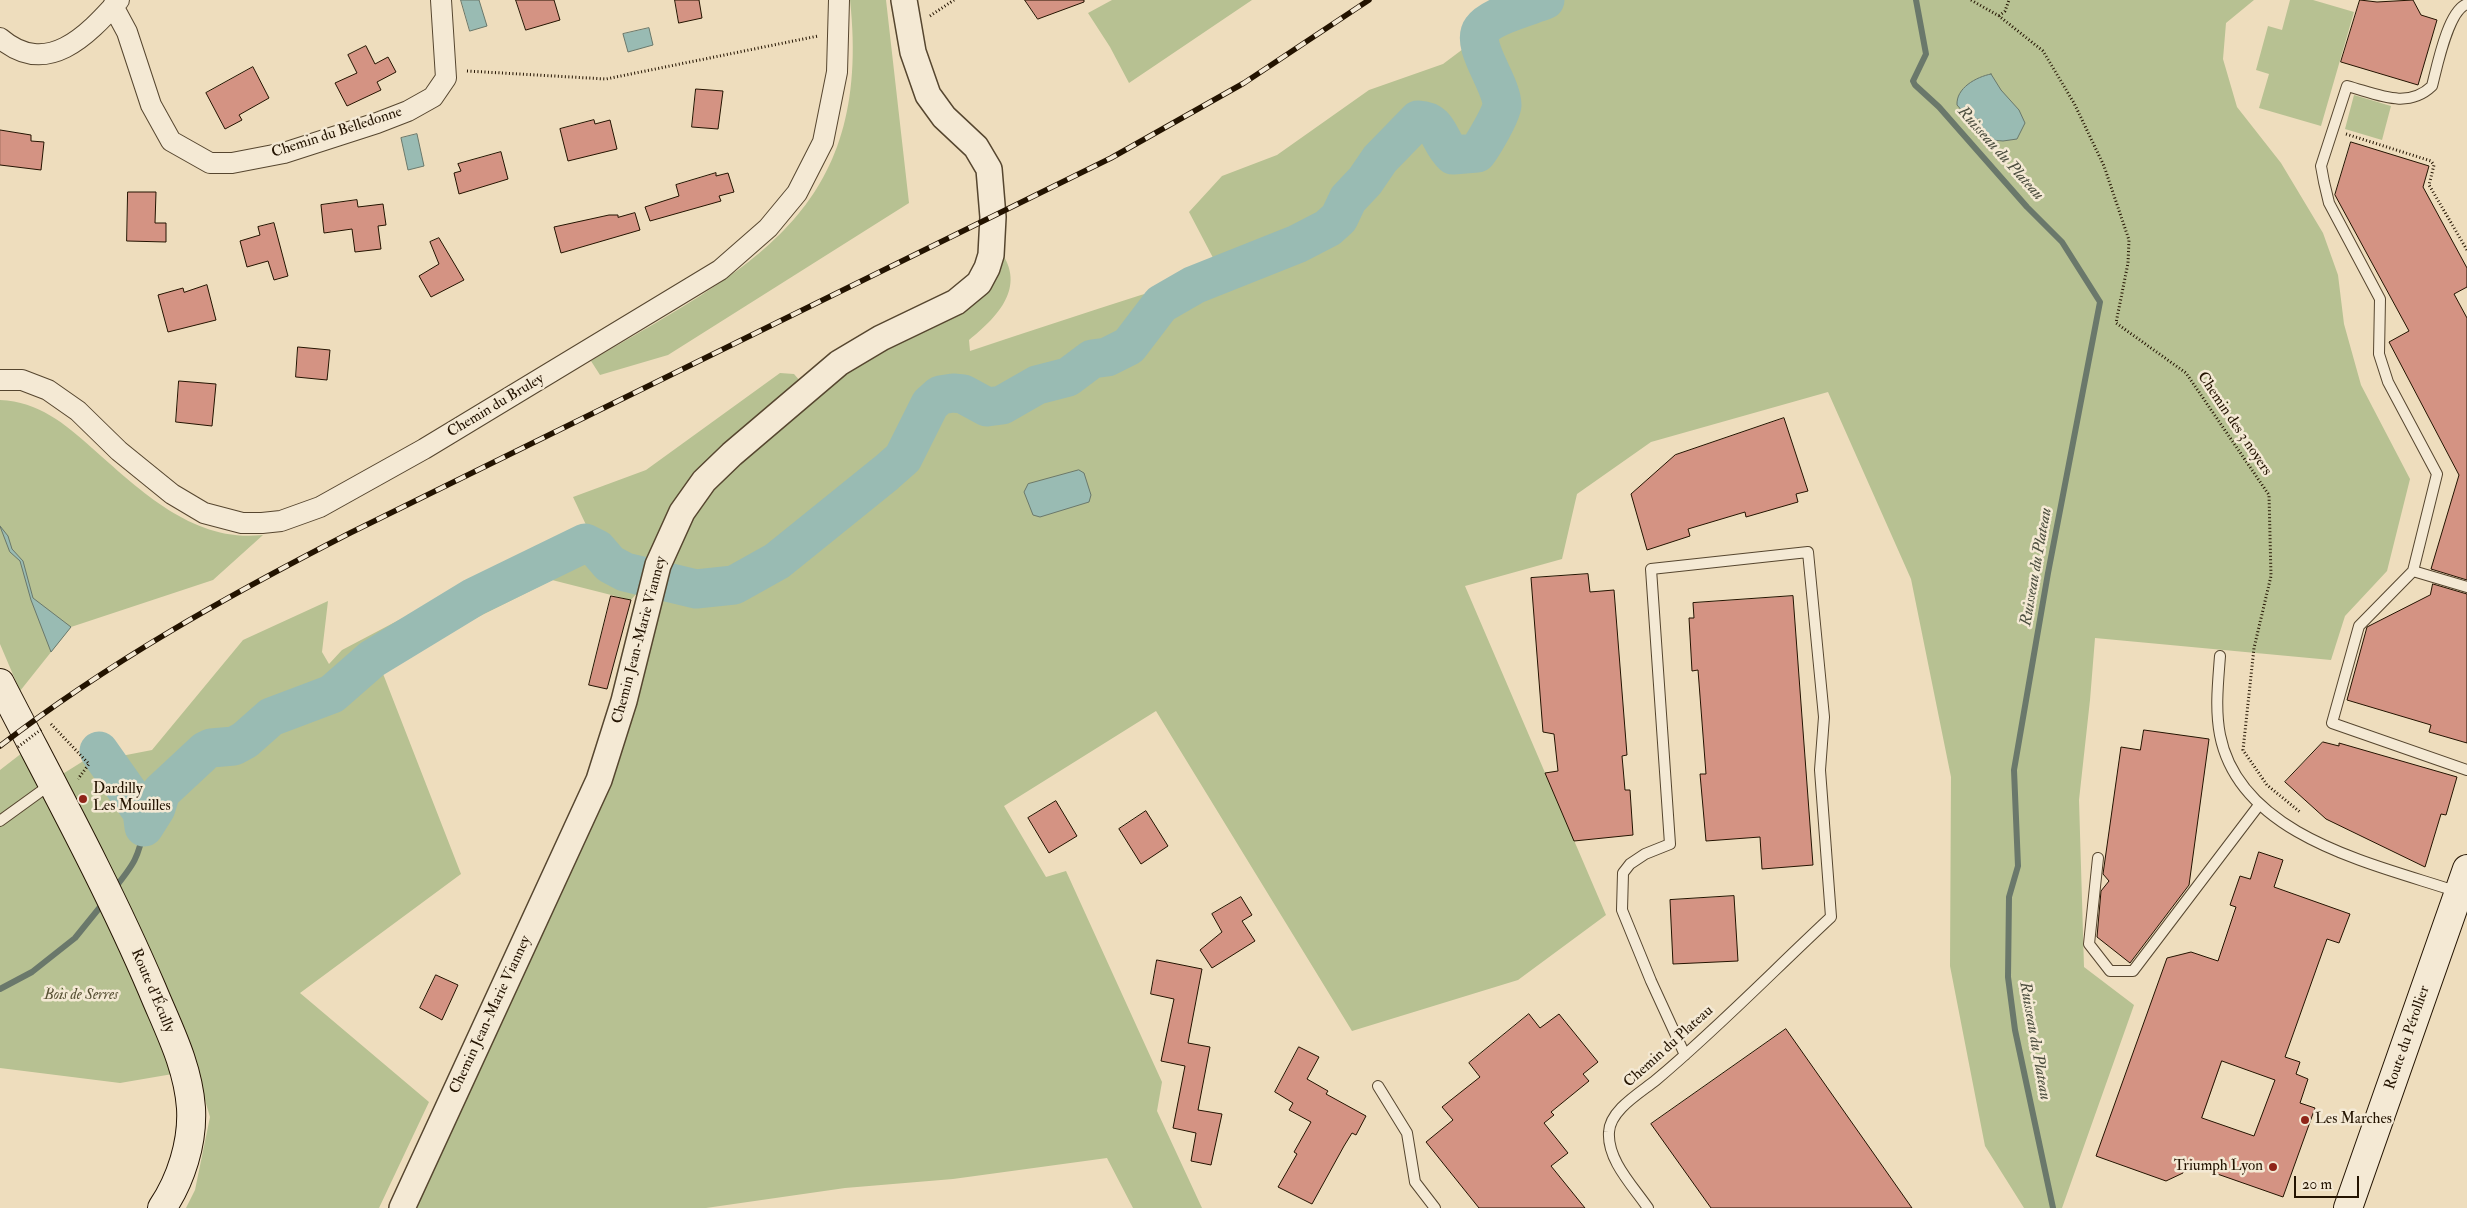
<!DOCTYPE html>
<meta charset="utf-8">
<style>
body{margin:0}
#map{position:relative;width:2467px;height:1208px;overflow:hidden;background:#eeddbd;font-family:"IM FELL Double Pica",serif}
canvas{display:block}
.scale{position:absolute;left:2294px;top:1176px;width:65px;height:22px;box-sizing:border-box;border:2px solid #231300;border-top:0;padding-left:6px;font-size:15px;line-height:18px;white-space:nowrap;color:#231300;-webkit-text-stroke:4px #f4e9d4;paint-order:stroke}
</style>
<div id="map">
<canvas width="2467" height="1208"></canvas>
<div class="scale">20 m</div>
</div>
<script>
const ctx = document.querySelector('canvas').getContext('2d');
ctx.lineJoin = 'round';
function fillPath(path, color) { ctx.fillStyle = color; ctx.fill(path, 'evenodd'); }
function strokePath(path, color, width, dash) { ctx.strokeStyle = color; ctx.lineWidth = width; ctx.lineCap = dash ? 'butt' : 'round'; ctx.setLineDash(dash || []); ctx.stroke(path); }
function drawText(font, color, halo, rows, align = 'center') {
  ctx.font = font + ' "IM FELL Double Pica",serif'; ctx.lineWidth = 5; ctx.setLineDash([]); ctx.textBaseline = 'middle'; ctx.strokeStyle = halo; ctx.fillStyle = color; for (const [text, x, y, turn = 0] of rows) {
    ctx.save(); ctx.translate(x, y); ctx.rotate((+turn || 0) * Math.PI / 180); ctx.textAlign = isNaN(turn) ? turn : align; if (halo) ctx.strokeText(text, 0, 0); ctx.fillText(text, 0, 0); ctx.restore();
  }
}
const green = new Path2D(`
 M850,0H886L909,203L668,355L600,375L591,361C750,267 873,213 850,0Z
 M1112,0H1252L1129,83L1110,47L1088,13Z
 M1545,0H2254L2226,23L2223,59L2237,107L2281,163L2323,233L2338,275L2344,324L2361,385L2410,479L2387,571L2345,616L2331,660L2095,638L2090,700L2079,800L2084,967L2134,1005L2062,1208H2024L1985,1146L1950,966L1951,777L1911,579L1828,392L1651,442L1577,494L1562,559L1465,586L1606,915L1518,980L1352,1031L1156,711L1004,806L1046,877L1066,871L1162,1082L1157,1111L1202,1208H1133L1107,1158L953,1179L845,1188L706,1208H403L624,701L666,586L649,579L631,600L552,580L380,666L461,874L300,993L429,1102L379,1208H186L195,1190L210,1117L196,1070L120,1083L0,1068V770L40,739L61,775L109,745L116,757L152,750L243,640L328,601L322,652L329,664L342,650L397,621L559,544H576L585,539L594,542L573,497L646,470L780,373L794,374L807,389L933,314L1003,255C1025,290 995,319 969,340L970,351C1027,332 1084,313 1141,295C1168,287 1195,284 1221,273L1189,212L1222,176L1277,155L1369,90L1443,64L1479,37L1482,29L1492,21ZM142,931L181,1019L194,1061H193Z
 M2290,0H2313L2354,12L2321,126L2259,108L2269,74L2256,70L2268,26L2282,30Z
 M2354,95L2391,106L2382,140L2345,129Z
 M0,400C39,402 64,423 92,448C140,490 193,543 263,535L213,580L71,627L20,691L0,644Z`);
const water = new Path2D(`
 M461,0H479L487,26L470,31Z
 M649,28L653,45L628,52L623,34Z
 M1991,74L2001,90L2019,110L2025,123L2017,139L2003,141L1991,140L1980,129V119L1970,120L1957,105C1956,88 1976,77 1991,74Z
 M417,134L424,166L408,170L401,138Z
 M1079,470L1084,473L1091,495L1089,502L1040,517L1033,515L1024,492L1028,484Z
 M0,526L8,536L12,549L23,561L33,598L71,627L51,652L31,600L20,561L10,552Z
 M725,574H739L754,585C748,597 732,601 719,598L720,577Z`);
const stream = new Path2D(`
 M1916,0L1926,54L1913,81L1915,85L1939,107L2027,207L2062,242L2100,302L2048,573L2014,770L2018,866L2009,897L2008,977L2015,1030L2053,1208
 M114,889C133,865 139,858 144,827
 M0,989L32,972L75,938L105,901`);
const river = new Path2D(`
 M99,751L142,812L144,827
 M144,827L156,808L161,792L205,751L211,748L234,746L245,740L271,717L332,694L372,659L474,597L585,543L597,549L610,564L625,572L696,589L734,585L777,561L886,473L903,458L930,404L940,395L953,393L963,394L987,407L1002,405L1037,385L1068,377L1092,359L1107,357L1129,346L1161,304L1194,285L1297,244L1328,228L1339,218L1348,199L1365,181L1380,159L1418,120C1441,121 1437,140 1453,155L1477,153C1483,145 1501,115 1502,105C1502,84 1470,45 1482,29C1491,16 1530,6 1545,0`);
const building = new Path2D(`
 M516,0H554L560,20L526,30Z
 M675,0H699L702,18L679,23Z
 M1025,0H1084V2L1038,19Z
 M2360,0L2377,2L2413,0L2421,15L2437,20L2418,85L2341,62Z
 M366,46L375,64L388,57L396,72L377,82L381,90L347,106L335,83L357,73L348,55Z
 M253,67L269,98L239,115L242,120L225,129L206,93Z
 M696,89L723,91L718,129L692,127Z
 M594,120L595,124L610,120L617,149L568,161L560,129Z
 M0,130L31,135V141L44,142L41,170L0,165Z
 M2351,142L2429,166L2423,187L2467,268V287L2454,294L2467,318V580L2431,569L2459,475L2389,342L2409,331L2335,195Z
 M501,152L508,179L459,194L454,173L461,171L458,164Z
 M716,173V176L728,173L734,192L719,196L721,201L650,221L645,207L679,196L676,185Z
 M128,192H156L155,223H166V242L127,241Z
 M357,200L358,207L383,204L386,225L378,226L381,249L355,252L352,229L324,233L321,205Z
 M635,213L640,230L561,253L554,227L609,215H618V217Z
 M274,223L288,276L274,280L268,261L247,267L240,241L260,235L258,227Z
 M439,238L464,280L431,297L419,276L439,264L430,242Z
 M207,285L216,320L168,332L158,295L183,288L184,292Z
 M298,347L330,350L327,380L296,377Z
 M179,381L216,384L212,426L176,422Z
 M1784,418L1808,491L1796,494L1798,502L1746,517L1745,512L1688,529L1690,536L1647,550L1631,494L1675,455Z
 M1588,574L1590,592L1614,590L1627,755L1622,756L1625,790H1630L1633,835L1574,841L1545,773L1558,771L1554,734L1543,732L1531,578Z
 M2433,584L2467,594V743L2429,732L2431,725L2347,700L2367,627L2430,595Z
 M611,596L631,600L607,689L589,685Z
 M1793,596L1813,865L1762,869L1760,837L1706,841L1700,774H1706L1698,670L1692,671L1689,618H1694L1693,603Z
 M2144,730L2209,739L2189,885L2130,963L2097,937L2101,891L2109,881L2103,874L2121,747L2140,750Z
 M2323,742L2339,746V743L2457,777L2446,815L2441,814L2425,867L2326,819L2285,782Z
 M1056,801L1077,836L1049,853L1028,818Z
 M1146,811L1168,846L1141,864L1119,829Z
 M2259,852L2283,860L2274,887L2350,914L2339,943L2327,939L2285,1057L2300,1062L2296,1074L2308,1079L2300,1103L2315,1108L2283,1197L2186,1163L2183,1173L2166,1181L2096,1156L2167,958L2191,952L2218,961L2236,907L2230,905L2240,876L2250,879ZM2222,1061L2275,1080L2254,1136L2202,1118Z
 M1734,896L1738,961L1673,964L1670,900Z
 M1241,897L1252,915L1242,921L1255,941L1212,968L1200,950L1222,932L1212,914Z
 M1157,960L1202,969L1188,1043L1210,1047L1198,1110L1222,1114L1211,1165L1191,1161L1196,1133L1173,1128L1185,1066L1161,1061L1174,999L1151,994Z
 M436,975L458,985L442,1020L420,1008Z
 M1529,1014L1540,1028L1559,1014L1598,1062L1583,1074L1589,1081L1551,1112L1554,1115L1544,1123L1568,1153L1551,1166L1585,1208H1479L1426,1142L1453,1120L1442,1107L1480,1077L1469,1063Z
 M1786,1029L1836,1100L1912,1208H1711L1651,1124Z
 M1299,1047L1319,1057L1307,1079L1328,1091L1326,1094L1366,1116L1356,1135L1352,1133L1344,1146L1312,1204L1278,1187L1297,1154L1294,1152L1311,1122L1289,1110L1293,1103L1275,1092Z`);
const path = new Path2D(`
 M1971,0L1999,16L2043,51L2074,103L2104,166L2129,240L2128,263L2116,323L2186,373L2269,495L2271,576L2254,648L2243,750L2267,785L2300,812
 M930,16L954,0
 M1999,16L2005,11L2009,0
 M467,71L606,79L818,36
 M2346,134L2431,161L2434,165L2429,185L2467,250
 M51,724L89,764L78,779`);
const service = new Path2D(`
 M2467,4C2448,10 2437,67 2432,86C2407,110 2377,94 2347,86L2321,166L2324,182L2329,203L2380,299L2379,354L2388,382L2437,474L2413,571L2467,587
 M2413,571L2359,626L2332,723L2467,770
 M2220,656C2218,683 2215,709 2220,735C2240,837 2375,864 2458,892
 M0,821L51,784
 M2098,858L2089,944L2110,971H2133L2259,805
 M1378,1086L1407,1133L1415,1182L1435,1208
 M1648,1208C1633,1186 1607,1160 1609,1132C1610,1110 1640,1093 1656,1080C1717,1029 1773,971 1831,917L1820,770L1824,717L1808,552L1651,569L1670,844L1645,854L1630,864L1623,873L1622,910L1651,981L1685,1055`);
const minor = new Path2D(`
 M113,6L127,32L151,105L171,141L210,163H232L284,153L377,123L408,111L433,97L446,78L441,0
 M0,38C47,78 87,36 119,0
 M0,380H22L48,390L78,411L119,451L172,494L204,513L242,523H262L281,521L320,507L424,449L720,270L768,228L797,193L823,142L837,72L839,0`);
const tertiary = new Path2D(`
 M402,1208L599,780L624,701L658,565L682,512L704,481L732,454L839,363L881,338L956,302L979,283L987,268L991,255L993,217L989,169L976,147L944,117L928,95L913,52L904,0`);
const secondary = new Path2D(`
 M0,683C52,784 107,884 152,989C168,1028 188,1065 191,1108C193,1142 181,1180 162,1208
 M2348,1208L2467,869`);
const rail = new Path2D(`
 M0,746C109,662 227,596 350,533L1111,158L1244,83L1369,0`);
const pathBridge = new Path2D(`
 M18,747L43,728`);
const markers = [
 [83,799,5,"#8f2418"],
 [2305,1120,5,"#8f2418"],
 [2273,1167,5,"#8f2418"]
];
const streetNames = [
 ["Chemin du Belledonne",337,133,-18],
 ["Chemin du Bruley",496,406,-31],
 ["Chemin des 3 noyers",2234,424,56],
 ["Chemin Jean-Marie Vianney",640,640,-75],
 ["Route d'Écully",152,991,67],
 ["Chemin Jean-Marie Vianney",491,1015,-65],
 ["Route du Pérollier",2408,1038,-71],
 ["Chemin du Plateau",1669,1047,-42]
];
const poiNames = [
 ["Dardilly",93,790],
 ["Les Mouilles",93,807],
 ["Les Marches",2315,1120],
 ["Triumph Lyon",2263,1167,"right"]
];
const parkNames = [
 ["Bois de Serres",81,996]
];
const waterNames = [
 ["Ruisseau du Plateau",2000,154,48],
 ["Ruisseau du Plateau",2037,567,-80],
 ["Ruisseau du Plateau",2034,1041,80]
];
fillPath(green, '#b7c192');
fillPath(water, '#99bbb3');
strokePath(water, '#6a786b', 1);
strokePath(stream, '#6a786b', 6);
strokePath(river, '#99bbb3', 39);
fillPath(building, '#d49383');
strokePath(building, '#231300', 1);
strokePath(service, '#56462f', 12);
strokePath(minor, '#56462f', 22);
strokePath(tertiary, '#56462f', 28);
strokePath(secondary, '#231300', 30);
strokePath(path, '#231300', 3, [1, 2.5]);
strokePath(service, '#f4e9d4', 10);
strokePath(minor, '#f4e9d4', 20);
strokePath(tertiary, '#f4e9d4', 25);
strokePath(secondary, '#f4e9d4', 28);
strokePath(rail, '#231300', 5.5);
strokePath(rail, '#f4e9d4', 4, [11]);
strokePath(pathBridge, '#231300', 3, [1, 2.5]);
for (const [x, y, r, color] of markers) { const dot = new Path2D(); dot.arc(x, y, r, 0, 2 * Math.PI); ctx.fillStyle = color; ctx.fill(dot); strokePath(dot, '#f4e9d4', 2); }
drawText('15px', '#231300', '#f4e9d4', streetNames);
drawText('15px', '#231300', '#f4e9d4', poiNames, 'left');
drawText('italic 15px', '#575033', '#f4e9d4', parkNames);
drawText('italic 16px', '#4c4e3f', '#f4e9d4', waterNames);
</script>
